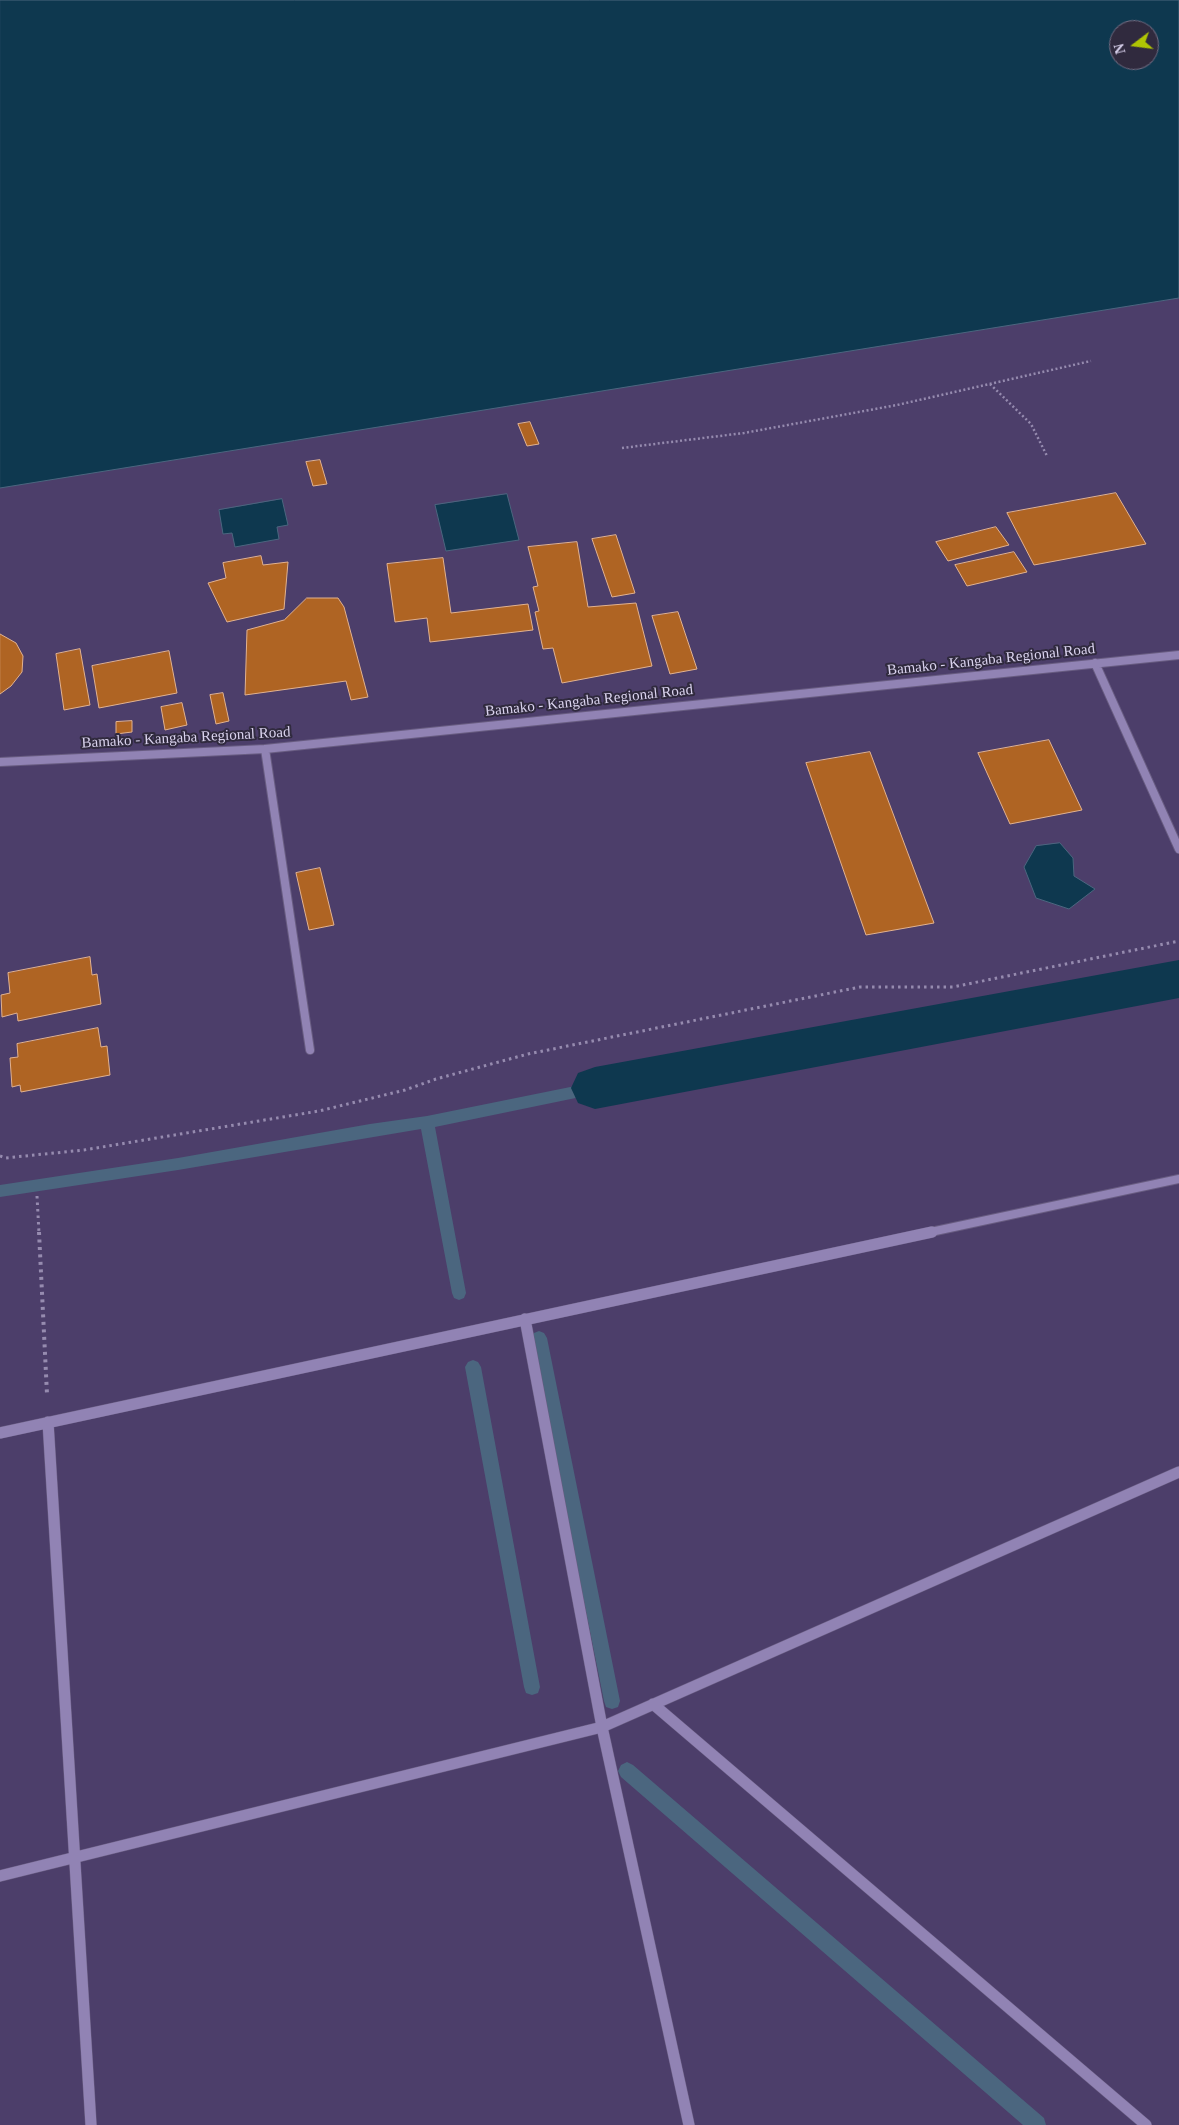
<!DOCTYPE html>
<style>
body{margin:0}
#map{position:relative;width:1179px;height:2125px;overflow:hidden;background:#4c3e6a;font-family:Georgia,serif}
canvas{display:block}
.north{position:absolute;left:1109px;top:20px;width:50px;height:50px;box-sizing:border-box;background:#302a3e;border:1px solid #746e84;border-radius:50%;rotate:255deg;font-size:14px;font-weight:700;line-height:20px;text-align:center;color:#dad3ee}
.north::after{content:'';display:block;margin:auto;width:18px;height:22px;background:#afc504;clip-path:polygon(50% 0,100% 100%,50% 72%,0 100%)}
</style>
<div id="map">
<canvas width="1179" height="2125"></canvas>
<div class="north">N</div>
</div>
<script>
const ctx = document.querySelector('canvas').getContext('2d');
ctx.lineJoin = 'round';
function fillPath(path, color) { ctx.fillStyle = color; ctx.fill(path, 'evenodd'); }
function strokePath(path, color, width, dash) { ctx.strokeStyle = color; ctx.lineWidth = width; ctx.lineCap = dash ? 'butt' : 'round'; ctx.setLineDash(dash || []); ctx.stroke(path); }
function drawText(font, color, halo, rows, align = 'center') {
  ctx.font = font + ' Georgia,serif'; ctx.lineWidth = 4; ctx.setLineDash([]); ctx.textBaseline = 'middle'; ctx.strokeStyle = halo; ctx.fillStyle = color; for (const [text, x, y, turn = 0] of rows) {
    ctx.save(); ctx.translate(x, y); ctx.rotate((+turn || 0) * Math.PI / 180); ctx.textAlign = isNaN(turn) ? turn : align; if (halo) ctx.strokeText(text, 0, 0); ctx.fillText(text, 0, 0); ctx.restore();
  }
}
const water = new Path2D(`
 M0,0H1179V298L0,488ZM1119,30H1149V60H1119Z
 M507,494L519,540L446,551L435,505Z
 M282,499L288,525L277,527L279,539L235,547L232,533L223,534L219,510Z
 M1060,843L1073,858L1074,876L1095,889L1069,909L1036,898L1024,867L1036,846Z`);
const stream = new Path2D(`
 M595,1082L600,1084L602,1088L600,1092L595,1094L435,1127L466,1293L464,1298L459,1300L454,1298L452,1293L421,1129L178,1170L0,1197V1185L178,1158L370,1124L427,1116Z
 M539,1331L544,1333L547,1338L620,1701L618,1707L612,1709L606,1707L604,1701L531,1338L534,1333Z
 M473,1360L478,1362L481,1367L540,1687L538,1693L532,1695L526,1693L524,1687L465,1367L468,1362Z
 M627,1762L633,1765L1044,2118L1046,2125H1023L621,1777L618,1771L621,1765Z`);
const canal = new Path2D(`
 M1179,960V998L595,1109L578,1103L571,1088L578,1073L595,1067Z`);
const building = new Path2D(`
 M530,422L539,444L527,446L518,424Z
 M320,460L327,484L313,486L306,462Z
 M1116,493L1146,544L1034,565L1007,513Z
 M996,527L1009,545L948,561L936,542Z
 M616,535L635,593L612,597L592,539Z
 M577,542L588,607L636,603L652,666L562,683L553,648L543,649L535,612L539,611L533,587L538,586L528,547Z
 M1014,552L1027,572L967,586L955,565Z
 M261,556L263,565L288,562L284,609L227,622L208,583L226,578L223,563Z
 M443,558L451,613L528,604L533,630L430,642L427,618L395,622L387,564Z
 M307,598H338L344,607L368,697L351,700L346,681L245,695L247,630L284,620Z
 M678,612L697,669L670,674L652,616Z
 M0,634L16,643L23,656L22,672L11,686L0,694Z
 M80,649L90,705L64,710L56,654Z
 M169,651L177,693L99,708L92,666Z
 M223,693L229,721L216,724L210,695Z
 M182,703L187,725L165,730L161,707Z
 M132,721V732L116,734V722Z
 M1049,740L1082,810L1010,824L978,753Z
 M870,752L934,923L866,935L806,763Z
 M320,868L334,925L309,930L296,873Z
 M90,957L92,975L97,974L101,1004L18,1021L17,1013L2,1017L1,995L10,993L8,973Z
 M98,1028L101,1047L107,1046L110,1075L21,1092L20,1085L12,1087L10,1058L18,1057L17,1044Z`);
const pathFar2 = new Path2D(`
 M990,384L1031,424L1047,456
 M622,448L744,433L897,405L1091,361`);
const pathFar1 = new Path2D(`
 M0,1156L5,1158L84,1150L319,1111L405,1090L436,1079L528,1054L860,987H953L1179,941
 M37,1196L39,1233`);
const path = new Path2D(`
 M39,1232L47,1394`);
const minorFar1 = new Path2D(`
 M1095,663L1179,849
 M265,749L310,1050
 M0,762L265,749L1179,655
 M926,1233L1179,1179`);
const minor = new Path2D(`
 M525,1319L602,1727L689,2125
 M48,1422L91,2125
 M0,1433L932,1232
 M653,1704L1146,2125
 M0,1876L602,1727L1179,1472`);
const streetNames = [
 ["Bamako - Kangaba Regional Road",991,660,-6],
 ["Bamako - Kangaba Regional Road",589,701,-6],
 ["Bamako - Kangaba Regional Road",186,738,-3]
];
fillPath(water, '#0e384f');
strokePath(water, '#4b667f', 1);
fillPath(stream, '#4b667f');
fillPath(canal, '#0e384f');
fillPath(building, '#af6423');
strokePath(building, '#e2b28f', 1);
strokePath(minorFar1, '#685c81', 10);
strokePath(minor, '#685c81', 12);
strokePath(pathFar2, '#968baf', 2.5, [2, 2.5]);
strokePath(pathFar1, '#968baf', 3, [2.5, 4]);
strokePath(path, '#968baf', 4, [3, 4.5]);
strokePath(minorFar1, '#9183b4', 8);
strokePath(minor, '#9183b4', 11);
drawText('15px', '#dad3ee', '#302a3e', streetNames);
</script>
